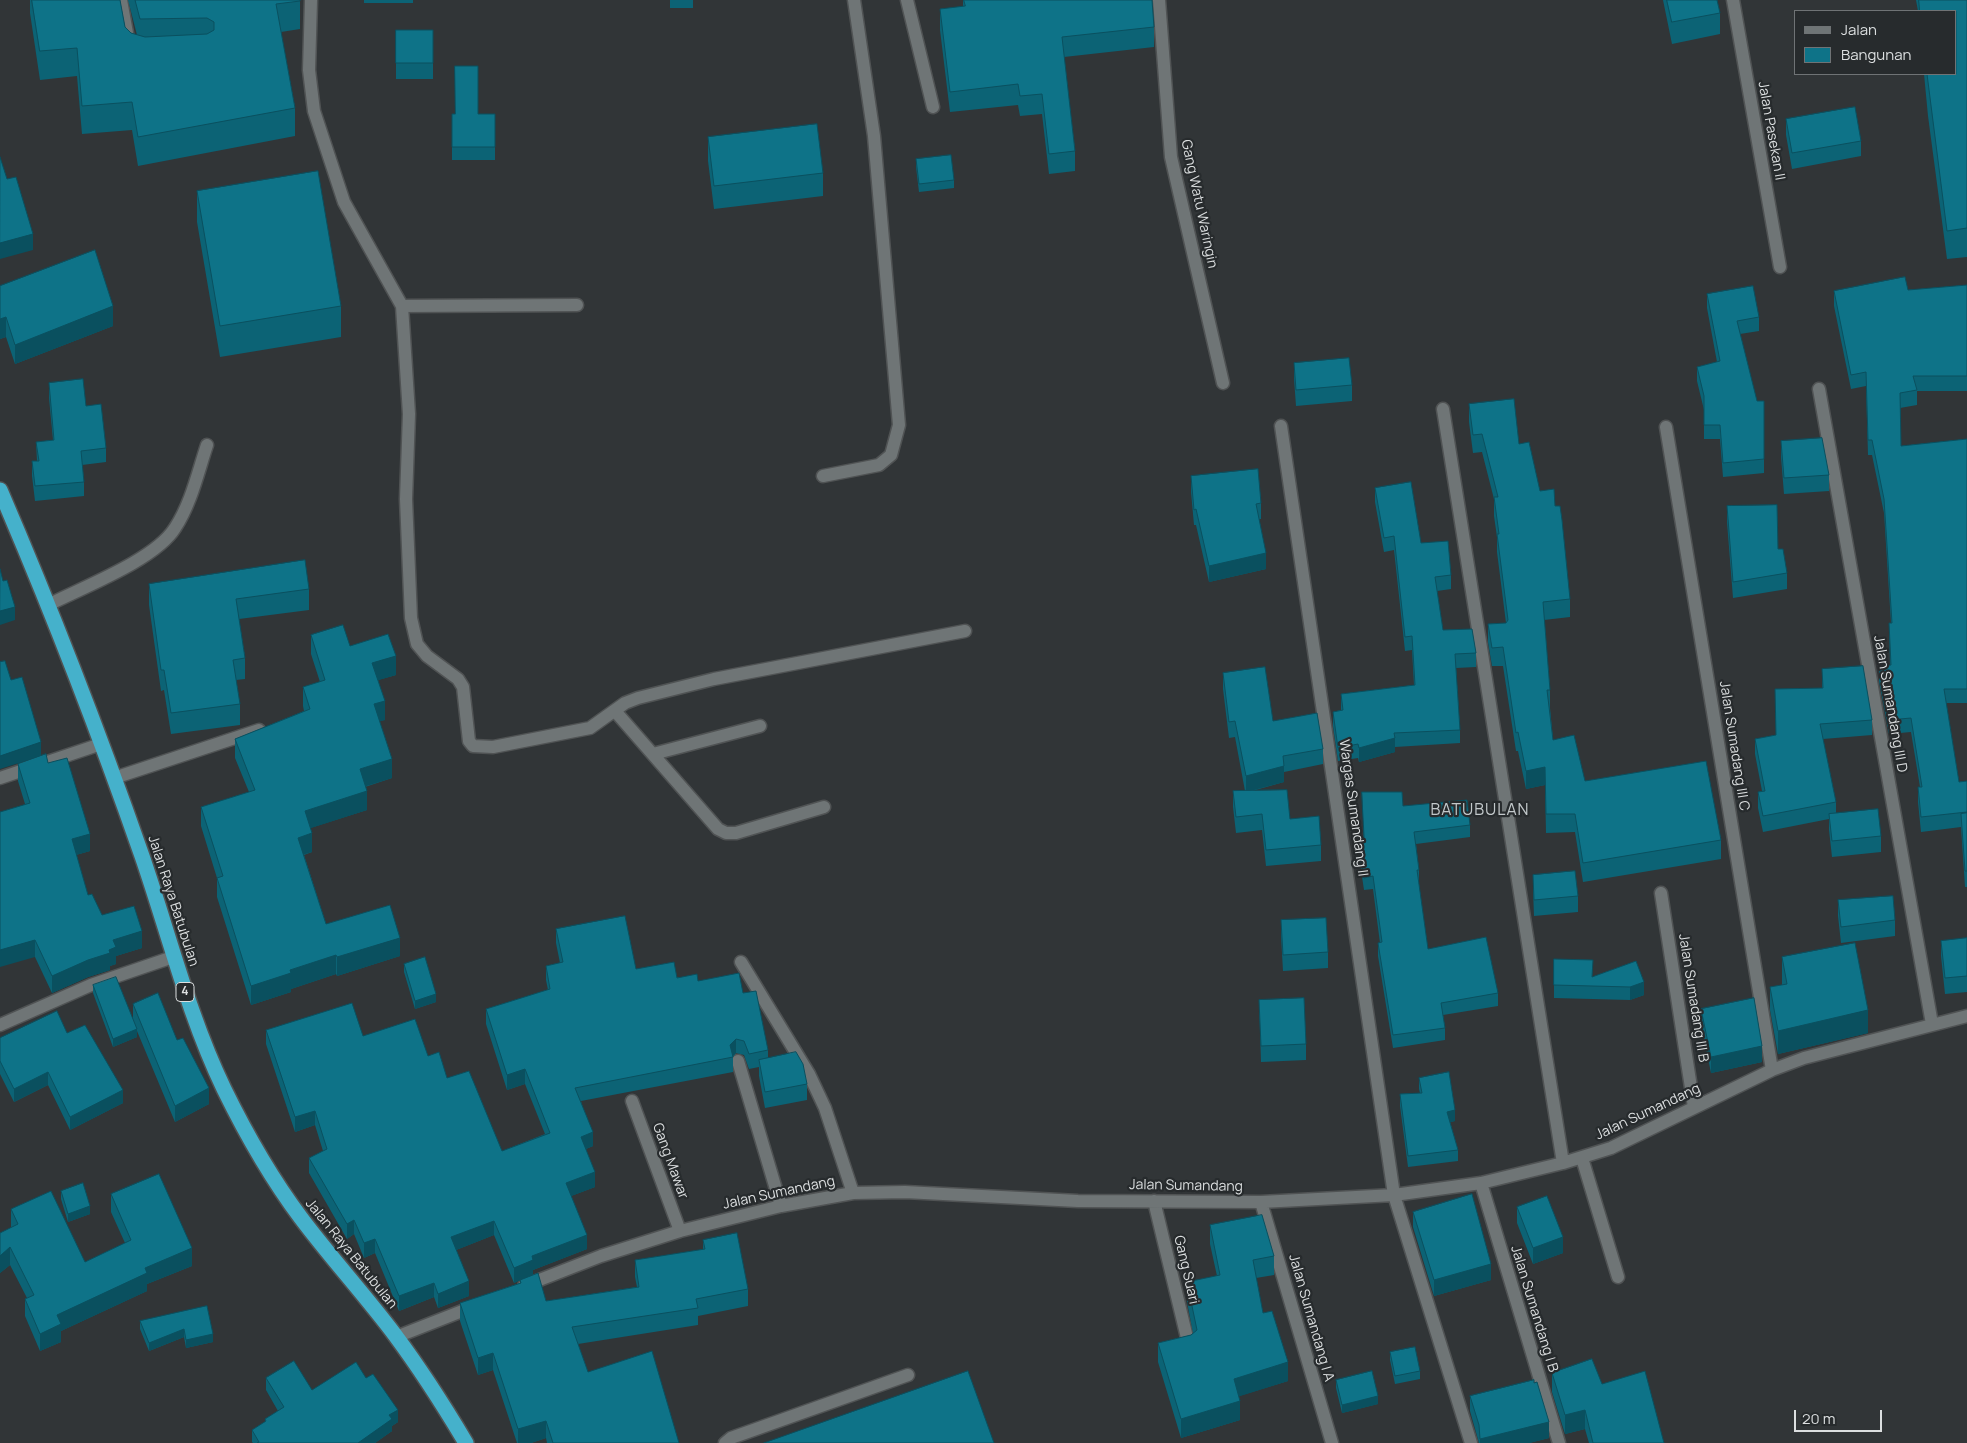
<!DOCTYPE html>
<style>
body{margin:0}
#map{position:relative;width:1967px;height:1443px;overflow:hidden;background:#313537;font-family:Manrope,sans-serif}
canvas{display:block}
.legend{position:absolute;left:1794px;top:10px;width:162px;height:65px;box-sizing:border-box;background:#272b2d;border:1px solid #6f7375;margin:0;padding:6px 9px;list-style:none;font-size:15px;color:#dcdfe0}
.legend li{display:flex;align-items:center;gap:10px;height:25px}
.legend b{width:25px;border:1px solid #6f7375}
.scale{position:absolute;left:1794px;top:1410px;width:88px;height:22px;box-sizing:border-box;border:2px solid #dcdfe0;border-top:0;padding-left:6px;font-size:15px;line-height:18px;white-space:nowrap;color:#dcdfe0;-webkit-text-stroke:4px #272b2d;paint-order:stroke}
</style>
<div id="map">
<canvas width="1967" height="1443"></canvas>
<ul class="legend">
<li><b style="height:6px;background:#6f7576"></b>Jalan</li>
<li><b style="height:14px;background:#0e7388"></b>Bangunan</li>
</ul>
<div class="scale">20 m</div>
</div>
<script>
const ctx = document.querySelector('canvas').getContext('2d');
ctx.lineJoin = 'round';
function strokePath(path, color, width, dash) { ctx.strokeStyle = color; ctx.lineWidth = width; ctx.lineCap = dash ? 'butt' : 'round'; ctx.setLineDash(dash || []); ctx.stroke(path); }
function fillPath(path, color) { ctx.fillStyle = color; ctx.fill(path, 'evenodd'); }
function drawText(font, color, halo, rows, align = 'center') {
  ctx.font = font + ' Manrope,sans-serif'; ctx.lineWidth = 4.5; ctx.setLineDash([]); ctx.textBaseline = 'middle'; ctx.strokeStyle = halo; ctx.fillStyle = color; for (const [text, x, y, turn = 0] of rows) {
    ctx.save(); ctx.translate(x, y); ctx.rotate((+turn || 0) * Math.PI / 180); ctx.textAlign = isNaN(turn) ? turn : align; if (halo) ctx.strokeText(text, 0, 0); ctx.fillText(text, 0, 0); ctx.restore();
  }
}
const lane = new Path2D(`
 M907,0L933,107
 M823,476L879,465L891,455L899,425L874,136L854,0
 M48,605C83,587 155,560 175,528C191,504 198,472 207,445
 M725,1443L731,1438L908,1375`);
const street = new Path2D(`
 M121,0L129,44
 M311,0L309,70L314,111L344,202L402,306L409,414L406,499L411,618L417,644L427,656L458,679L463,687L469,741L473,746L493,747L590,728L625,703L638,698L714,679L965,631
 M1159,0L1171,157L1223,383
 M1733,0L1780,267
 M402,306L577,305
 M1819,389L1932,1024
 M1443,409L1563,1163
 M1281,426L1394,1195L1471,1443
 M1666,427L1772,1070
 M615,711L718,829L726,833H736L824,807
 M653,754L760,726
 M0,778L101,744
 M114,778L259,730
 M1661,893L1694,1107
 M741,962L809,1074L825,1108L853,1193
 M0,1025L91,985L173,957
 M738,1061L781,1206
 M632,1101L680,1231
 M1582,1158L1618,1277
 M1481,1183L1559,1443
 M1154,1201L1189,1346
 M1261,1202L1332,1443
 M524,1286L601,1256L680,1231L781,1206L853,1193L905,1192L1078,1201L1261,1202L1394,1195L1481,1183L1563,1163L1611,1148L1772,1070L1804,1058L1967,1016
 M396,1337L475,1306`);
const highway = new Path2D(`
 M0,490C52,611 99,733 142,856C169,934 188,1014 224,1089C246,1134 271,1178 301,1218C331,1258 365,1295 395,1335C421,1370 444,1406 466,1443`);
const wall = new Path2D(`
 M30,0H120L125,27L131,33L137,35L128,0H300V29L281,32L295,108V136L138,166L132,130L82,134L77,76L40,80L30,13Z
 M364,0H413V3H364Z
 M670,0H693V8H670Z
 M963,0H1152L1154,27V47L1064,57L1075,151V171L1049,174L1042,114L1020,116L1018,105L950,112L940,30V9L963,7Z
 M1663,0H1717L1720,13V34L1672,44Z
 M1916,0H1967V257L1947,259L1928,116L1924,74H1956V11H1918Z
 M396,30H433V79H396Z
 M452,114H495V160H452Z
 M1786,119L1861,141V156L1792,169L1786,135Z
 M708,137L823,173V196L714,209L708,161Z
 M916,159L954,180V188L919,192L916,167Z
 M197,191L341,306V337L220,357L197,222Z
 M1967,285V391H1917V405L1900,408L1901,446L1967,439V703H1946L1959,782L1967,781V887H1965L1961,827L1921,832L1918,802V787H1920L1911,732L1889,734L1879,681V666L1890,665L1889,623H1891L1884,513L1872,455H1868L1866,386L1851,389L1834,306V291L1908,290Z
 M0,286L113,326L15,364L6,337L0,339Z
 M1707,294L1759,317V331L1740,334L1757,401H1764V473L1723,477L1720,439H1704V410L1697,381V367L1717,362L1707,308Z
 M1294,363L1352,385V401L1296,406L1294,379Z
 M49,383L86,406L106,448V462L82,465L84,482V496L35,501L32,476V461H37L36,442L53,440L49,398Z
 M1469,404L1519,444L1540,491L1555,506L1570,599V617L1544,620L1550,690V708L1553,740L1585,781L1721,840V859L1583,882L1575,832L1546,833L1545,785L1526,789L1518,751H1516L1503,666H1492L1488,642V624L1506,623L1497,552V537L1494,516V499L1482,452L1473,453L1469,422Z
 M1781,441L1829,475V491L1784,494L1781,457Z
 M1191,476L1261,503V519H1259L1266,569L1209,582L1196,525H1194L1191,492Z
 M1375,488L1421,543L1451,575V589L1437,591L1443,630L1476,653V667L1456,668L1460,730V743L1395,747V752L1359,762L1358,758L1338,761L1333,726V712L1341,710V694L1414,685L1412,650L1405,651L1394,550L1384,552L1375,502Z
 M1727,506L1778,549L1787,573V589L1733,598L1727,522Z
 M149,584L309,589V610L239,619L245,658V679L236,680L240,704V725L171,734L164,690L161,691L149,605Z
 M311,635L350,646L396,675L378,680L385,720L379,721L392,778L365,787L367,810L310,828L312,852L304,855L326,924L400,956L337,976L336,974L291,989V992L251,1005L217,897V878L201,826V807L249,792L235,758V739L304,711L303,706V687L320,682L311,654Z
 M1822,669L1872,720V735L1823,739L1836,802V813L1881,836V852L1832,857L1829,830V819L1763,832L1758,808V792L1762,791L1755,754V739L1776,735L1822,688Z
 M1223,673L1273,721L1323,749V764L1284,772V782L1252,791L1290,819L1321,845V861L1266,866L1262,830L1236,833L1233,807V791H1245L1235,737L1229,738L1223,689Z
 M48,763L90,851L76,855L88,895L102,915L142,948L116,956V964L110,966V970L88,977L52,993L35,957L25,804L18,781V764Z
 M1403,806L1470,825V837L1416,844L1419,870V883H1418L1428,949L1498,993V1006L1443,1015L1445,1028V1040L1393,1048L1378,956V943H1380L1373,889L1364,890L1359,857V844L1363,843Z
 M1533,875L1578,896V912L1534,916L1533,890Z
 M1838,900L1895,920V936L1841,943L1838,916Z
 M1281,920L1328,952V968L1283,971L1281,936Z
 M556,929L636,969L698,981L743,993L768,1050V1058L807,1084V1100L765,1108L759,1076V1067L749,1069L744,1055L736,1053L733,1057V1072L581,1101L593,1146L586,1149L595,1187L571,1196L587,1249L533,1270V1275L546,1301L637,1287L635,1277V1260L703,1250V1240L748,1289V1306L698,1316V1325L578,1344L588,1372L679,1443H547L546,1438L531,1443H517L493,1370L478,1375L460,1321V1303L520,1283V1280L514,1283L494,1235L456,1250L469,1296L438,1308L434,1297L399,1311L375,1253L364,1258L354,1234L347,1239L309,1173V1158L323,1151L315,1125L295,1132L266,1044V1030L363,1036L428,1056L447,1078L502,1151L545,1134L525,1084L507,1090L486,1024V1009L548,990L546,980V966L560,963L556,943Z
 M1967,938V992L1945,994L1941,956V941Z
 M1782,957L1868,1033L1778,1054L1770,1010V987L1782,985Z
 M1554,959L1592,977L1636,961L1644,995L1630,1000L1554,998Z
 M404,964L436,1002L415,1009L404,972Z
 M93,985L133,1018V1004L177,1040L209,1104L175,1122L137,1031V1037L113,1047L93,993Z
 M1259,1000L1306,1044V1060L1261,1062Z
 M1701,1009L1762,1062L1711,1073L1701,1024Z
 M67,1033L123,1103L70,1130L48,1085L14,1102L0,1074V1038Z
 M1419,1078L1455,1121L1450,1122L1458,1150V1161L1408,1167L1400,1106V1094L1420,1093L1419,1089Z
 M61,1191L90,1214L68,1222L61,1199Z
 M111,1194L192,1266L147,1284V1291L61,1331V1342L40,1351L25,1316V1299L27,1298L10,1265L0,1273L11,1227V1209L85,1262L125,1243L111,1212Z
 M1517,1207L1563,1253L1533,1264L1517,1223Z
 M1413,1212L1491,1280L1434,1296L1413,1227Z
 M1210,1225L1274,1256V1275L1256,1278L1263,1313L1288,1381L1239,1396L1240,1420L1181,1438L1158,1362V1343L1191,1335L1193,1333L1187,1302V1282L1217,1276L1210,1244Z
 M207,1306L213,1342L186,1348L184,1337L149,1351L140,1329V1321Z
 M1390,1352L1420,1371V1379L1395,1384L1390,1360Z
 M1552,1373L1602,1384L1664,1443H1589L1585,1429L1565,1434L1552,1392Z
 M266,1378L312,1390L366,1378L398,1422L392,1426V1431L375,1443H253L252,1442V1430L265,1422V1419L278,1411L266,1390Z
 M1336,1380L1378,1404L1342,1413L1336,1388Z
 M1470,1396L1549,1438L1529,1443H1479L1470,1411Z`);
const shadedWall = new Path2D(`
 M33,234V250L0,259V243Z
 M113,306V326L15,364V345Z
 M6,317V337L0,339V319Z
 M1266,553V569L1209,582V566Z
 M15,607V620L0,625V611Z
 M396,656V675L372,682V663Z
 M385,701V720L374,723V704Z
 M1395,738V752L1359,762V748Z
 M41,742V756L0,769V756Z
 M392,759V778L360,788V769Z
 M1284,766V782L1246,792V776Z
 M1545,767V785L1526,789V771Z
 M367,791V810L305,830V811Z
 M312,833V852L298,856V838Z
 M90,834V851L72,856V839Z
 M142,931V948L116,956V964L110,966V970L88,977L52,993V976L109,950L113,940Z
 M400,938V956L337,976V957Z
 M35,940V957L0,967V950Z
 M336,955V974L291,989V992L251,1005V986L290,970Z
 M1644,982V995L1630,1000V987Z
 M436,994V1002L415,1009V1001Z
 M1868,1010V1033L1778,1054V1031Z
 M137,1029V1037L113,1047V1039Z
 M736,1039V1053L732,1057L730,1045Z
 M1762,1046V1062L1711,1073V1057Z
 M525,1069V1084L507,1090V1075Z
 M48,1072V1085L14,1102V1089Z
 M209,1088V1104L175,1122V1106Z
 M123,1090V1103L70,1130V1117Z
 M1455,1110V1121L1447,1123V1112Z
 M315,1111V1125L295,1132V1117Z
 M593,1132V1146L581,1151V1137Z
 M595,1172V1187L566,1198V1183Z
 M90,1206V1214L68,1222V1214Z
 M354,1220V1234L347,1239V1224Z
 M494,1221V1235L451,1252V1237Z
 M587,1235V1249L533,1270V1275L514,1283V1268L532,1256Z
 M1563,1237V1253L1533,1264V1248Z
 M375,1239V1253L364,1258V1243Z
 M10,1247V1265L0,1273V1256Z
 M192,1248V1266L147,1284V1291L61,1331V1342L40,1351V1334L57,1315L145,1268Z
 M1491,1264V1280L1434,1296V1280Z
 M469,1281V1296L438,1308V1294Z
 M434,1283V1297L399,1311V1296Z
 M184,1329V1337L149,1351V1343Z
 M213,1334V1342L186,1348V1340Z
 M493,1353V1370L478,1375V1358Z
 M1288,1362V1381L1234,1398V1379Z
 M1378,1396V1404L1342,1413V1405Z
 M1240,1401V1420L1181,1438V1419Z
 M398,1410V1422L392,1426V1431L375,1443H358L389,1415Z
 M1585,1410V1429L1565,1434V1415Z
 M546,1421V1438L531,1443H518V1429Z
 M1549,1422V1438L1529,1443H1480V1439Z`);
const building = new Path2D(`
 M32,0H120L125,27L131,33L145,37L207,34L214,30V22L207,18L140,19L135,0H300V1L276,4L295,108L138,137L132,102L82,106L77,48L40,51Z
 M964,0H1152L1154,27L1062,37L1075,151L1049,154L1042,94L1020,96L1018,84L950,92L940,9L965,6Z
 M1667,0H1717L1720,13L1672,22Z
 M1919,0H1967V228L1947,231L1927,74H1956V11H1920Z
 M396,30H433V63H396Z
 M455,66H478V114H495V147H452V114H455Z
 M1855,107L1861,141L1792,153L1786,119Z
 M817,124L823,173L714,186L708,137Z
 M951,155L954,180L919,184L916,159Z
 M0,157L7,179L16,177L33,234L0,243Z
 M318,171L341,306L220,326L197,191Z
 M95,250L113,306L15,345L6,317L0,319V286Z
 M1905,277L1908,290L1967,285V376H1913L1917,390L1900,393L1901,446L1967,439V689H1944L1959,782L1967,781V812L1921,817L1918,787H1922L1911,718L1889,720L1879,666L1891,665L1889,623H1892L1884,499L1872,440H1868L1866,372L1851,375L1834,291Z
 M1753,286L1759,317L1737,321L1757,401H1764V459L1723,463L1720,425H1704V396L1697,367L1720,361L1707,294Z
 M1349,358L1352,385L1296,390L1294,363Z
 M83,379L86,406L101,404L106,448L81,451L84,482L35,486L32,461H39L36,442L54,440L49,383Z
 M1514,399L1519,444L1529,442L1540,491L1554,489L1555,506H1560L1562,520L1570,599L1543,602L1550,690H1547L1553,740L1574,735L1585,781L1706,761L1721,840L1583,863L1575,814H1546L1545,767L1526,771L1518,732L1516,733L1503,647L1492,648L1488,624L1506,623L1508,620L1497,534H1499L1494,497H1498L1482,434L1473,435L1469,404Z
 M1822,438L1829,475L1784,478L1781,441Z
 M1258,469L1261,503L1256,504L1266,553L1209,566L1196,509L1194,510L1191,476Z
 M1411,482L1421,543L1448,541L1451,575L1435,577L1443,630L1472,629L1476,653L1455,654L1460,730L1394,733L1395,738L1359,748L1358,744L1338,748L1333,712L1343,710L1341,694L1415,685L1412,636L1405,637L1394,536L1384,538L1375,488Z
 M1777,505L1778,549H1783L1787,573L1733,582L1727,506Z
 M305,560L309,589L236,599L245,658L233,660L240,704L171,713L164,670H161L149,584Z
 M0,569L3,581L7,580L15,607L0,611Z
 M343,625L350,646L388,634L396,656L372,663L385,701L374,704L392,759L360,769L367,791L305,811L312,833L298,838L326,924L390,905L400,938L337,957L336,955L290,970L291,973L251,986L217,878L223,876L201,807L255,790L235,739L310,709L303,687L325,680L311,635Z
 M5,661L11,680L22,677L41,742L0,756V662Z
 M1863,666L1872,720L1820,724L1836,802L1763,816L1758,792L1765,791L1755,739L1776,735L1775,689L1823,688L1822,669Z
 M1265,667L1273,721L1317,713L1323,749L1283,756L1284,766L1246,776L1235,721L1229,722L1223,673Z
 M46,754L48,763L67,758L90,834L72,839L88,895L92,894L102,915L134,906L142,931L113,940L116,947L109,950L110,953L88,960L52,976L35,940L0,950V812L30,803L18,764Z
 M1287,790L1290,819L1319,816L1321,845L1266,850L1262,814L1236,817L1233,791Z
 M1362,792H1402L1403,806L1467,800L1470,825L1414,832L1419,870H1417L1428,949L1486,937L1498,993L1441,1003L1445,1028L1393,1035L1378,943L1382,942L1373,876L1364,878L1359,844L1364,843Z
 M1878,809L1881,836L1832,841L1829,814Z
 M1967,813V871H1965L1961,814Z
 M1575,871L1578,896L1534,900L1533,875Z
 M1893,896L1895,920L1841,927L1838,900Z
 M625,916L636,969L674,962L677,978L697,974L698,981L739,973L743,993L756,991L768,1050L749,1054L744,1041L736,1039L730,1045L733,1057L575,1088L593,1132L581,1137L595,1172L566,1183L587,1235L532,1256L533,1260L514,1268L494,1221L451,1237L469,1281L438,1294L434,1283L399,1296L375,1239L364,1243L354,1220L347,1224L309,1158L327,1149L315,1111L295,1117L266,1030L352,1003L363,1036L415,1019L428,1056L439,1052L447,1078L469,1071L502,1151L550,1133L525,1069L507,1075L486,1009L550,989L546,966L563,962L556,929Z
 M1326,918L1328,952L1283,955L1281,920Z
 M1967,938V976L1945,978L1941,941Z
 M1855,943L1868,1010L1778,1031L1770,987L1787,984L1782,957Z
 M425,957L436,994L415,1001L404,964Z
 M1554,959L1593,960L1592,977L1636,961L1644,982L1630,987L1554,985Z
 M116,977L137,1029L113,1039L93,985Z
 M158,993L177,1040L183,1038L209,1088L175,1106L133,1004Z
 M1304,998L1306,1044L1261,1046L1259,1000Z
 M1754,998L1762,1046L1711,1057L1701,1009Z
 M57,1011L67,1033L85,1025L123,1090L70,1117L48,1072L14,1089L0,1061V1038Z
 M796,1052L803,1064L807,1084L765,1092L759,1060Z
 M1449,1072L1455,1110L1447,1112L1458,1150L1408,1156L1400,1094L1422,1093L1419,1078Z
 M159,1174L192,1248L145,1268L147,1273L57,1315L61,1324L40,1334L25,1299L34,1295L10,1247L0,1256V1233L18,1224L11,1209L51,1191L85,1262L131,1240L111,1194Z
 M83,1183L90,1206L68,1214L61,1191Z
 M1472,1194L1491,1264L1434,1280L1413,1212Z
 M1547,1196L1563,1237L1533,1248L1517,1207Z
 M1262,1215L1274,1256L1253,1260L1263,1313L1272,1311L1288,1362L1234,1379L1240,1401L1181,1419L1158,1343L1191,1335L1197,1330L1187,1282L1220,1275L1210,1225Z
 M737,1233L748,1289L696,1299L698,1308L572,1327L588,1372L652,1351L679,1443H553L546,1421L518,1429L493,1353L478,1358L460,1303L521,1283L520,1280L538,1273L546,1301L639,1287L635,1260L705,1249L703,1240Z
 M207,1306L213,1334L186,1340L184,1329L149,1343L140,1321Z
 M1415,1347L1420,1371L1395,1376L1390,1352Z
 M1592,1359L1602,1384L1645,1371L1664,1443H1593L1585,1410L1565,1415L1552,1373Z
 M294,1361L312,1390L356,1362L366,1378L373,1374L398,1410L389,1415L392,1419L358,1443H257L259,1442L252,1430L266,1421L265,1419L284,1407L266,1378Z
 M968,1371L994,1443H764Z
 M1372,1371L1378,1396L1342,1405L1336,1380Z
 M1534,1380V1383L1537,1382L1549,1422L1480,1439L1479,1425L1470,1396Z`);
const shields = [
 [185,992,18]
];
const shieldNames = [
 ["4",185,992]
];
const streetNames = [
 ["Jalan Pasekan II",1771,131,80],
 ["Gang Watu Waringin",1199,204,78],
 ["Jalan Sumandang III D",1890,704,80],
 ["Jalan Sumadang III C",1734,746,81],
 ["Wargas Sumandang II",1353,808,82],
 ["Jalan Raya Batubulan",173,901,72],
 ["Jalan Sumadang III B",1693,998,81],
 ["Jalan Sumandang",1648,1112,-25],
 ["Gang Mawar",670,1161,70],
 ["Jalan Sumandang",1186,1186,1],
 ["Jalan Sumandang",779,1193,-12],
 ["Jalan Raya Batubulan",351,1254,51],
 ["Gang Suari",1186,1270,77],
 ["Jalan Sumandang I B",1534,1309,73],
 ["Jalan Sumandang I A",1311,1318,74]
];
const quarterNames = [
 ["BATUBULAN",1480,811]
];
strokePath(lane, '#505354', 15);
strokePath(street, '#505354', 15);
strokePath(highway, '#505354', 18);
strokePath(lane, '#6f7576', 12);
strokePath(street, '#6f7576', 12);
strokePath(highway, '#45b1cb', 15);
fillPath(wall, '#0c6375');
fillPath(shadedWall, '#0a505f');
fillPath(building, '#0e7388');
strokePath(building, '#0a505f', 1);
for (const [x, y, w] of shields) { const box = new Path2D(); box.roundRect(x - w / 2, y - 9.5, w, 19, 4); ctx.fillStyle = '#272b2d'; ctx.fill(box); strokePath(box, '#dcdfe0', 1); }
drawText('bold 12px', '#dcdfe0', null, shieldNames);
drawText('14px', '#dcdfe0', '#272b2d', streetNames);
ctx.letterSpacing = '1px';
drawText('16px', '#c2c8ca', '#272b2d', quarterNames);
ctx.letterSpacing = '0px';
</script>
